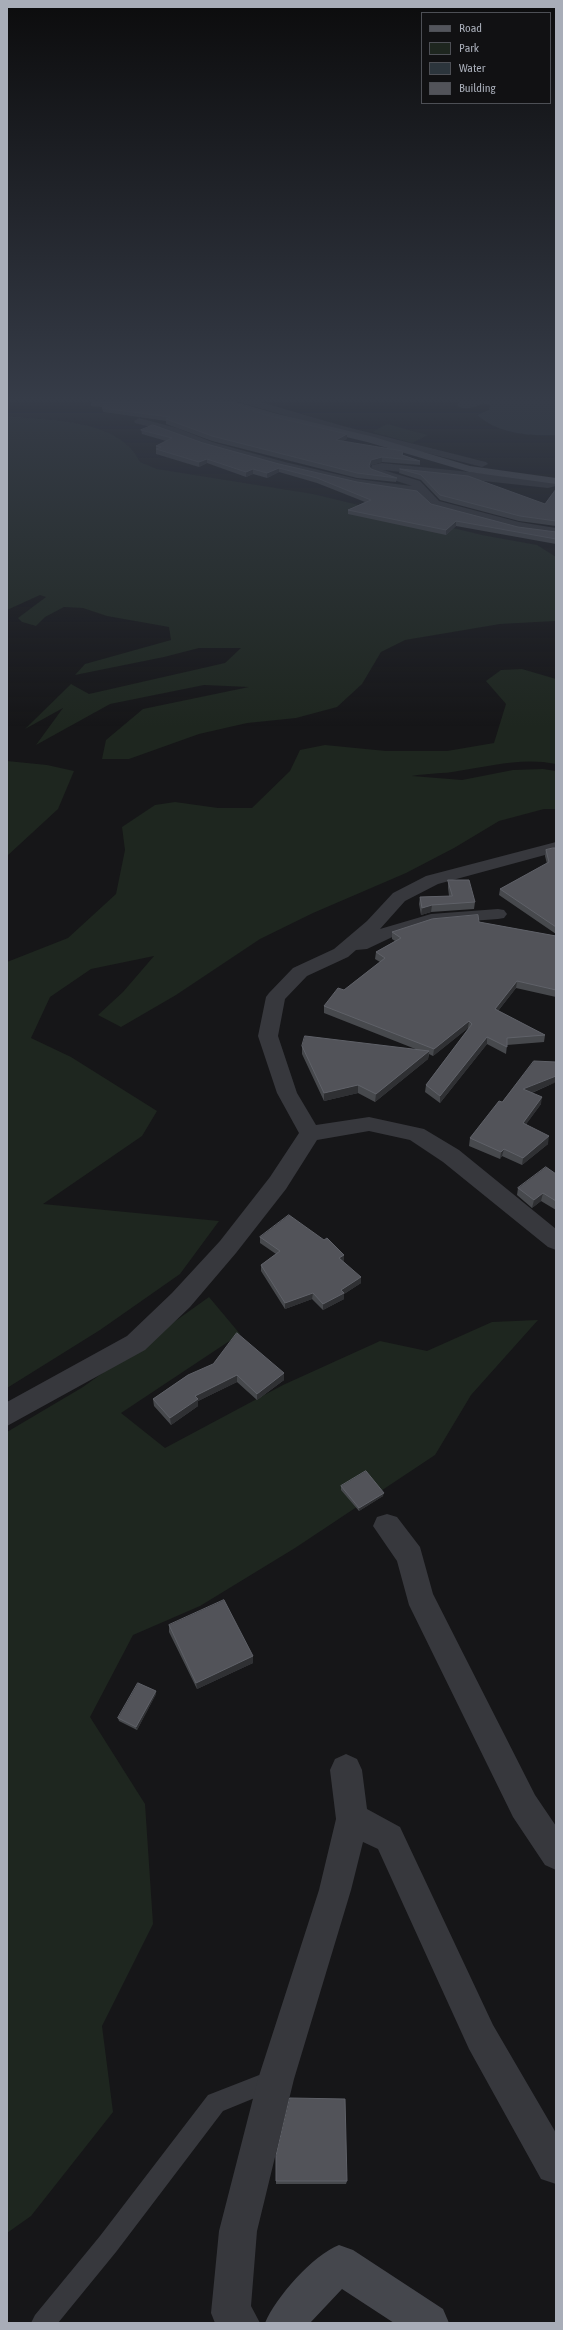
<!DOCTYPE html>
<style>
body{margin:0}
#map{position:relative;width:563px;height:2330px;overflow:hidden;background:#161618;font-family:"Asap Condensed",sans-serif}
canvas{display:block}
.frame{position:absolute;inset:0;border:8px solid #a8adb8;pointer-events:none}
.legend{position:absolute;left:421px;top:12px;width:130px;height:92px;box-sizing:border-box;background:#111113;border:1px solid #4d4f55;margin:0;padding:5px 7px;list-style:none;font-size:12px;color:#a8adb8}
.legend li{display:flex;align-items:center;gap:8px;height:20px}
.legend b{width:20px;border:1px solid #4d4f55}
</style>
<div id="map">
<canvas width="563" height="2330"></canvas>
<div class="frame"></div>
<ul class="legend">
<li><b style="height:5px;background:#53555c"></b>Road</li>
<li><b style="height:11px;background:#1e261f"></b>Park</li>
<li><b style="height:11px;background:#2c353c"></b>Water</li>
<li><b style="height:11px;background:#525359"></b>Building</li>
</ul>
</div>
<script>
const ctx = document.querySelector('canvas').getContext('2d');
ctx.lineJoin = 'round';
function fillPath(path, color) { ctx.fillStyle = color; ctx.fill(path, 'evenodd'); }
function strokePath(path, color, width, dash) { ctx.strokeStyle = color; ctx.lineWidth = width; ctx.lineCap = dash ? 'butt' : 'round'; ctx.setLineDash(dash || []); ctx.stroke(path); }
const green = new Path2D(`
 M7,416C49,420 120,419 140,462L157,469L313,494L482,535L537,545L556,557V621L500,624L405,640L381,652L362,684L337,707L296,718L247,723L199,734L129,759H102L106,740L143,709L249,687L204,685L110,704L36,745L63,708L25,729L71,684L89,694L225,663L241,648H199L164,657L75,675L85,664L171,640L169,627L107,616L83,608L64,607L45,617L36,626L22,622L18,618L46,597L40,595L7,610Z
 M387,424L428,435L412,443L372,432Z
 M522,669L556,679V764C524,757 490,766 458,771C443,774 427,773 412,776L462,780L513,770L543,769L556,771V809H544L499,821L454,848L406,873L313,913L260,939L176,995L121,1027L98,1015L123,992L154,956L91,969L50,997L31,1038L71,1057L157,1111L142,1136L43,1204L219,1221L180,1274L100,1330L7,1388V962L68,938L116,894L125,850L122,827L155,805L175,802L218,808H252L290,771L300,750L325,745L386,751H447L494,743L506,704L486,681L501,670Z
 M7,761L47,765L74,771L58,809L7,856Z
 M209,1297L240,1334L121,1413L165,1448L283,1385L380,1341L427,1351L492,1322L538,1320L471,1395L435,1455L295,1548L200,1606L133,1635L90,1717L145,1804L153,1924L102,2026L113,2112L31,2216L7,2233V1432L83,1387Z`);
const water = new Path2D(`
 M457,401H556V435C528,436 499,434 477,415L489,410L490,406L484,403C476,407 465,411 457,406L459,402Z`);
const lane = new Path2D(`
 M272,2070L279,2074L283,2081L279,2088L223,2111L116,2252L58,2323H31L35,2315L100,2236L208,2095Z`);
const street = new Path2D(`
 M241,401H257L343,426L486,462L488,464L482,467L335,430L242,403Z
 M139,418L177,428L212,442L285,462L357,479L412,486L372,473L370,471L372,465L382,463L548,480H556V486L548,488L383,470L420,481L439,501L519,522L556,528V536L518,530L431,507L417,494L357,485L279,467L204,446L169,432L135,423L134,421Z
 M556,842V852L438,884L405,901L380,929L431,914L498,909L504,910L507,914L504,918L498,919L431,924L403,932L367,949L356,950L348,957L307,976L285,999L278,1036L297,1093L316,1125L369,1117L424,1129L459,1150L556,1229V1250L548,1247L443,1162L410,1140L369,1131L317,1140L286,1189L236,1253L190,1307L145,1350L7,1426V1402L127,1336L172,1293L220,1241L270,1177L299,1133L277,1093L258,1036L266,997L269,993L293,968L334,949L367,921L393,893L426,876Z
 M387,1514L397,1517L420,1547L433,1594L535,1795L556,1826V1870L545,1865L513,1817L409,1605L397,1561L373,1526L377,1517Z
 M346,1754L357,1759L362,1770L367,1809L400,1827L493,2025L556,2133V2184L541,2179L469,2049L378,1849L363,1842L351,1890L294,2079L257,2231L251,2306L260,2323H215L211,2313L219,2231L258,2079L319,1890L336,1819L330,1770L335,1759Z`);
const secondary = new Path2D(`
 M339,2245L353,2250L443,2309L449,2323H394L342,2289L310,2323H265C276,2297 313,2255 339,2245Z`);
const primary = new Path2D(`
 M218,401H233L274,413L374,437L470,466L556,478V484L469,472L367,442L267,418Z`);
const wall = new Path2D(`
 M91,401L266,415L347,434V439L342,441L403,451V455L420,461V465L382,462L371,465L370,467L371,469L397,478L396,482L357,478L212,441L166,424V421L103,412L102,407L91,406Z
 M141,430L203,443L279,464L518,527L556,532V544L456,526L446,535L348,514V510L365,502L317,483L279,472L267,478L253,474L246,477L207,463L199,467L156,454V446L166,441L142,434Z
 M400,469L545,504L556,489V526L519,521L440,500L421,480L399,473Z
 M556,848V934L499,895L500,889L547,864L545,856L546,850Z
 M448,880L475,902L474,909L431,912L421,915L419,904L420,897L449,896L448,888Z
 M479,922L556,936V997L516,988L498,1011L545,1035L544,1042L507,1045L506,1054L487,1044L440,1103L425,1092L426,1085L469,1028H468L433,1056L429,1054L428,1059L375,1102L358,1093L324,1101L302,1054V1046L418,1050L324,1013V1006L344,990L380,962L375,959L376,952L395,941L392,939V932Z
 M556,1082L532,1093L541,1104L526,1124L548,1144L522,1165L502,1156L500,1159L469,1146L470,1138L502,1102Z
 M556,1174V1210L541,1201L532,1208L517,1195L518,1188Z
 M260,1237L344,1255V1260L343,1261L361,1283L344,1294V1299L323,1310L312,1299L285,1309L261,1271V1265L276,1254L260,1243Z
 M284,1373V1380L257,1400L237,1382L198,1401V1406L171,1425L154,1406L153,1399L188,1375Z
 M341,1486L383,1496L359,1511L341,1490Z
 M169,1625L253,1656V1663L197,1689L169,1632Z
 M156,1694L137,1730L119,1721L118,1718Z
 M276,2156L347,2181L346,2184H276Z`);
const shadedWall = new Path2D(`
 M347,434V439L336,445V440Z
 M382,457V462L371,465L369,471V466L371,460Z
 M207,459V463L199,467V462Z
 M279,468V472L267,478V473Z
 M253,469V474L246,477V472Z
 M456,521V526L446,535V530Z
 M432,905L431,912L421,915L422,908Z
 M517,981L516,988L494,1016L495,1009Z
 M469,1021L468,1028L433,1056L434,1049Z
 M487,1037V1044L440,1103V1096Z
 M429,1051L428,1059L375,1102L376,1094Z
 M556,1076V1082L522,1097L523,1089Z
 M358,1085V1093L324,1101V1093Z
 M542,1097L541,1104L522,1130L523,1123Z
 M549,1136L548,1144L522,1165L523,1158Z
 M504,1149L502,1156L500,1159L501,1152Z
 M543,1193L541,1201L532,1208L534,1200Z
 M344,1255V1260L339,1264V1258Z
 M361,1277V1283L344,1294V1299L323,1310V1304L341,1290Z
 M313,1293L312,1299L285,1309V1303Z
 M284,1373V1380L257,1400V1394Z
 M237,1375V1382L198,1401V1406L171,1425L170,1418L195,1396Z
 M384,1493L383,1496L359,1511V1508Z
 M253,1656V1663L197,1689L196,1683Z
 M156,1691V1694L137,1730L136,1727Z`);
const building = new Path2D(`
 M91,401H226L266,415L347,434L336,440L403,451L402,455L420,461L382,457L371,460L369,466L371,469L397,478L357,473L212,436L166,419L170,417L102,408L108,403Z
 M153,425L203,443L279,464L357,482L417,491L431,504L518,527L556,532V539L456,521L446,530L348,510L371,500L317,478L279,468L267,473L253,469L246,472L207,459L199,462L156,449L161,447L156,446L172,438L141,430Z
 M400,469L468,476L545,504L556,489V521L520,516L440,495L421,475Z
 M553,848H556V927L500,889L549,862L546,850Z
 M448,880H469L475,902L432,905L422,908L420,897L452,896Z
 M478,915L479,922L556,936V990L517,981L495,1009L545,1035L507,1038V1047L487,1037L440,1096L426,1085L472,1024L469,1021L434,1049L324,1006L338,988L344,990L385,958L376,952L401,938L392,932L432,919Z
 M305,1036L429,1051L376,1094L358,1085L324,1093L302,1046Z
 M534,1061L556,1062V1076L523,1089L542,1097L523,1123L549,1136L523,1158L504,1149L501,1152L470,1138L499,1101L502,1102Z
 M546,1167L556,1174V1201L543,1193L534,1200L518,1188Z
 M289,1215L324,1240L327,1238L344,1255L339,1258L361,1277L341,1290L344,1293L323,1304L313,1293L285,1303L261,1265L280,1251L260,1237Z
 M237,1333L284,1373L257,1394L237,1375L195,1396L198,1399L170,1418L153,1399L188,1375L213,1364Z
 M366,1471L384,1493L359,1508L341,1486Z
 M224,1600L253,1656L196,1683L169,1625Z
 M138,1683L156,1691L136,1727L118,1718Z
 M290,2098L345,2099L347,2181H276V2156Z`);
fillPath(green, '#1e261f');
fillPath(water, '#2c353c');
fillPath(lane, '#37383d');
fillPath(street, '#37383d');
fillPath(secondary, '#45474d');
fillPath(primary, '#53555c');
fillPath(wall, '#47494d');
fillPath(shadedWall, '#2f3033');
fillPath(building, '#525359');
strokePath(building, '#5f6168', 1);
const sky = ctx.createLinearGradient(0, 0, 0, 727);
sky.addColorStop(0, '#0c0c0d');
sky.addColorStop(0.55, '#363c48');
sky.addColorStop(1, '#363c4800');
ctx.fillStyle = sky;
ctx.fillRect(0, 0, 563, 727);
</script>
